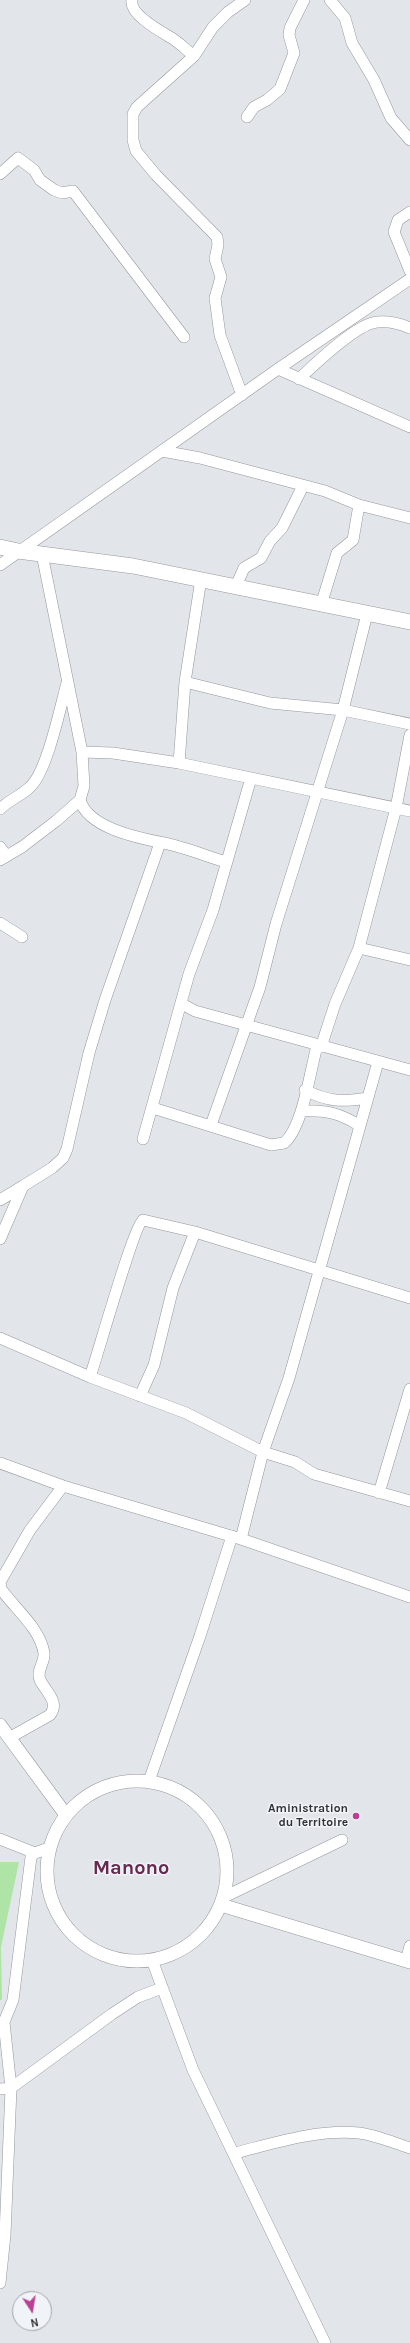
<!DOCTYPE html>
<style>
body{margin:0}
#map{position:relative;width:410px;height:2343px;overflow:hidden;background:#e2e5ea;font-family:Karla,sans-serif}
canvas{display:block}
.north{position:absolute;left:12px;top:2291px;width:40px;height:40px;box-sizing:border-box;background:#f0f3f7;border:1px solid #a4a6a9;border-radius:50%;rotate:168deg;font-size:11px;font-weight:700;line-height:16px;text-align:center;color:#313234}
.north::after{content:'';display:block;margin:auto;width:14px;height:18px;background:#b84095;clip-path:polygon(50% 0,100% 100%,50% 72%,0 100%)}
</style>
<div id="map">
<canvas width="410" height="2343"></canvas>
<div class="north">N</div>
</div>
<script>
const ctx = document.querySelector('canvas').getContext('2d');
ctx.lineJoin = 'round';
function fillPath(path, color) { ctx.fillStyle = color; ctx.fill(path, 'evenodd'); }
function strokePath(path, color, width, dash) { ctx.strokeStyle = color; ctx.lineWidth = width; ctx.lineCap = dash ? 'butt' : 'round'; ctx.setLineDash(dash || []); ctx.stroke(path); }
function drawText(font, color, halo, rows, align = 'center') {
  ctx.font = font + ' Karla,sans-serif'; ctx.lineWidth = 3; ctx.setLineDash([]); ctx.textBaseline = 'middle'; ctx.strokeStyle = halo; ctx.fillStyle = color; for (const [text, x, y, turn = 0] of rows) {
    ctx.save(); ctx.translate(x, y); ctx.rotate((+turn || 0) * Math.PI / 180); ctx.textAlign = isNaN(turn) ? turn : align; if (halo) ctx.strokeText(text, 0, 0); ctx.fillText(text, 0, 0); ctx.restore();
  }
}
const green = new Path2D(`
 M0,1862H19L1,1947L2,2000H0Z`);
const minor = new Path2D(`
 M132,0C129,14 160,31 170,37C179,42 186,50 194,56
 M330,0L345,18L352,43L374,80L391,118L410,140
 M247,117L254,107L267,100L280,89L294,53L289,35L290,28L304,0
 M0,174L18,158L34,170L40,180L54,190L62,193L73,191L184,337
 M410,212L398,220L394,232L410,271
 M278,369L410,427
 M299,379C315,364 356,324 377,322C389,321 399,323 410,328
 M242,395L220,335L215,298L221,277L215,259L218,245L217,237L156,175L136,151L133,140V114L137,107L194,56L213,27L228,12L245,0
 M162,451L200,458L325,491L359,505L410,518
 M0,565L278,369L410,279
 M236,586L244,568L261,558L270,541L282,528L303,486
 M321,605L337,553L353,540L359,505
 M185,682L270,703L343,710L410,724
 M82,752L113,753L179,763L410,811
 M179,763L185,682L201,579
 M80,800C88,828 138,838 164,843C184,847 206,856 226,862
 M0,809C9,800 21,796 30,787C47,772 60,708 67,683
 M0,847L6,855
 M0,860L22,847L56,821L80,800L84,786L82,752L42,554
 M0,923L22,937
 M359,948L410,960
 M182,1004L195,1011L410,1070
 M321,1047L335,1004L359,948L396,808L410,735
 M305,1090C328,1102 343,1102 368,1098
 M153,1108L271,1145L284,1143C303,1127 310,1071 317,1046
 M301,1111C326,1110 340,1113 360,1126
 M211,1125L260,987L276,924L343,710L367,614
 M143,1139L189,974L213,910L251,778
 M0,1200L23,1186
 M0,1239L23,1186L52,1168L63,1158L67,1149L89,1053L105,1000L160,843
 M0,1338L90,1377L186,1413L263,1452L295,1462L314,1474L410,1501
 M90,1377C97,1357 134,1225 143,1220L195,1232L410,1298
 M140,1396L154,1365L173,1288L195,1232
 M0,1463L63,1486L241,1539L410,1597
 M379,1493L410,1389
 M241,1539L263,1452L289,1378L378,1062
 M0,1582L30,1530L63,1486
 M0,1583L1,1589C15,1609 40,1628 44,1653C45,1663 36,1670 40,1680C46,1692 60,1702 50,1715L9,1738
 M149,1781L200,1636L232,1536
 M0,1839L35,1853
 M224,1897L342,1840
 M152,1960L193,2070L325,2343
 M406,1961L410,1946
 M0,2089L11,2088L112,2014L138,1997L162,1988
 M235,2153C275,2143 317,2129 359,2133C376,2135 394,2143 410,2148
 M0,2283L5,2235L11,2088L4,2022L13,2000L31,1857L35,1853L49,1848`);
const tertiary = new Path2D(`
 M0,1725L66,1815
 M47 1871a90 90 0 1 1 180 0a90 90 0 1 1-180 0Z
 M221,1905L410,1962`);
const secondary = new Path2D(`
 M0,547L18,551L133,566L410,622`);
const markers = [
 [356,1816,4,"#b84095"]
];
const poiNames = [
 ["Aministration",348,1809],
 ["du Territoire",348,1823]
];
const townNames = [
 ["Manono",131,1868]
];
fillPath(green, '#afe4a7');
strokePath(minor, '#94979b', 12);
strokePath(tertiary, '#94979b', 14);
strokePath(secondary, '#94979b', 16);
strokePath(minor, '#fff', 11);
strokePath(tertiary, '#fff', 13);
strokePath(secondary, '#fff', 15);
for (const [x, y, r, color] of markers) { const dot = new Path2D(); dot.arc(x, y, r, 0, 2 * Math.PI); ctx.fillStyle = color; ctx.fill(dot); strokePath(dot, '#f0f3f7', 1.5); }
drawText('bold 12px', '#313234', '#f0f3f7', poiNames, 'right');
drawText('bold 20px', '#652a52', '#f0f3f7', townNames);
</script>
